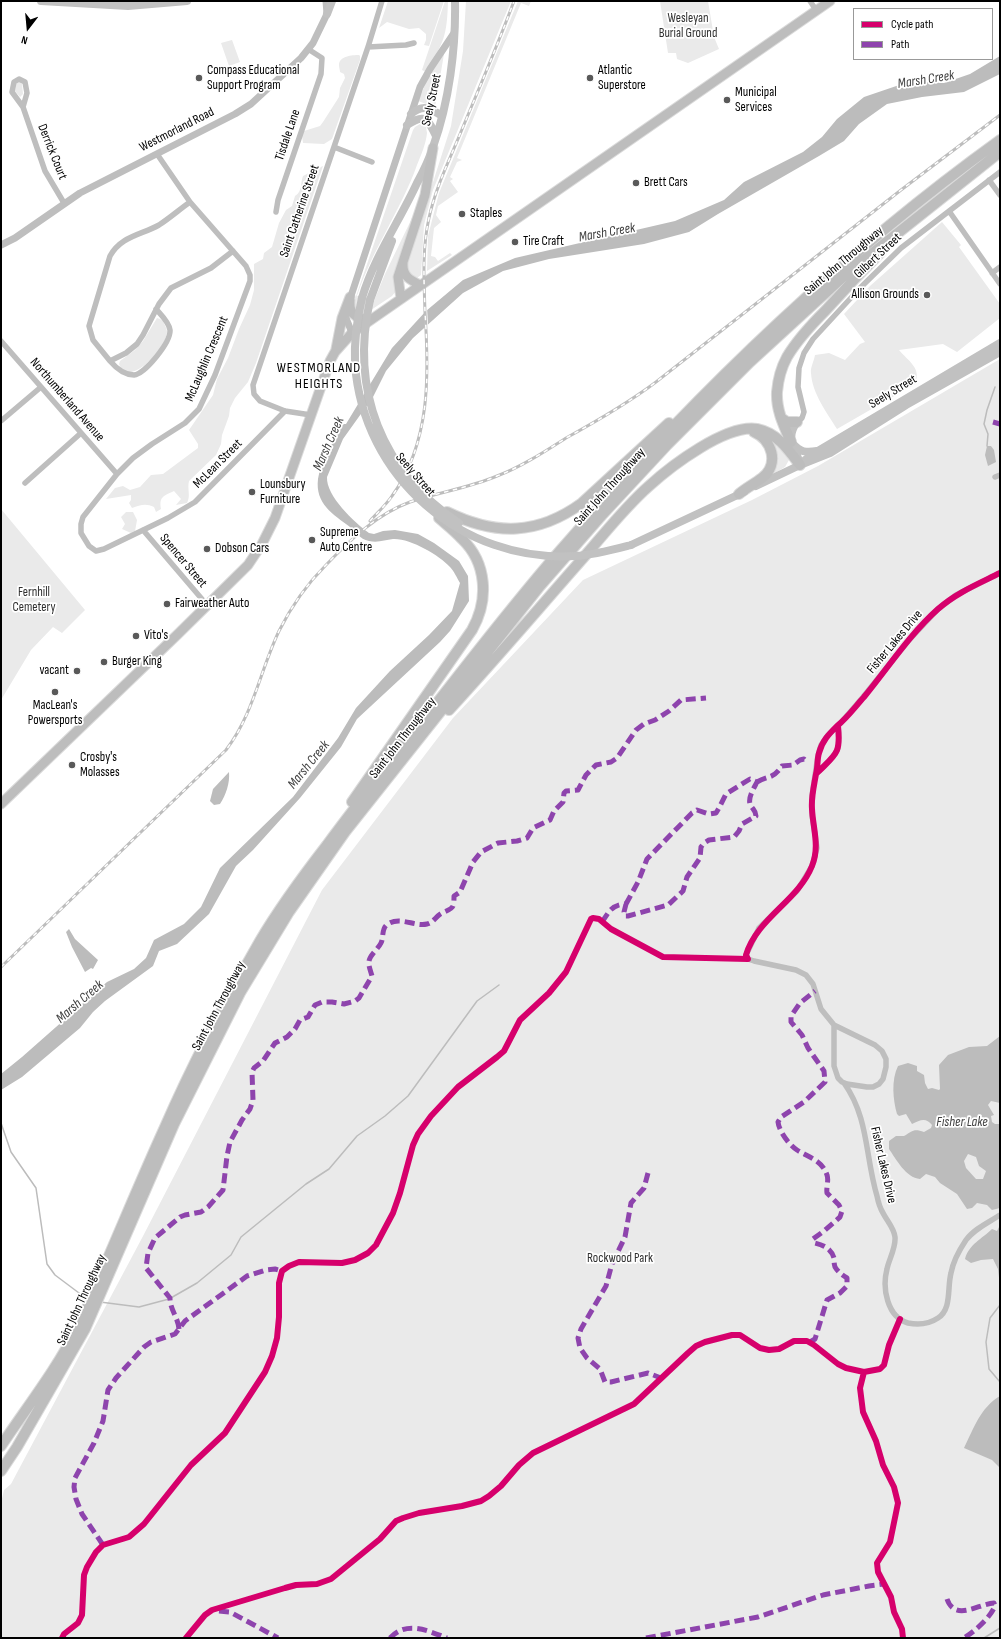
<!DOCTYPE html>
<style>
body{margin:0}
#map{position:relative;width:1001px;height:1639px;overflow:hidden;background:#fff;font-family:"Sofia Sans Condensed",sans-serif}
canvas{display:block}
.frame{position:absolute;inset:0;border:2px solid #000;pointer-events:none}
.legend{position:absolute;left:853px;top:8px;width:140px;height:52px;box-sizing:border-box;background:#fff;border:1px solid #999;margin:0;padding:5px 7px;list-style:none;font-size:12px;color:#000}
.legend li{display:flex;align-items:center;gap:8px;height:20px}
.legend b{width:20px;border:1px solid #999}
.north{position:absolute;left:8px;top:8px;width:40px;height:40px;-webkit-text-stroke:3px #fff;paint-order:stroke;rotate:196deg;font-size:11px;font-weight:700;line-height:16px;text-align:center;color:#000}
.north::after{content:'';display:block;margin:auto;width:14px;height:18px;background:#000;clip-path:polygon(50% 0,100% 100%,50% 72%,0 100%)}
</style>
<div id="map">
<canvas width="1001" height="1639"></canvas>
<div class="frame"></div>
<ul class="legend">
<li><b style="height:5px;background:#d6006c"></b>Cycle path</li>
<li><b style="height:5px;background:#8e44ad"></b>Path</li>
</ul>
<div class="north">N</div>
</div>
<script>
const ctx = document.querySelector('canvas').getContext('2d');
ctx.lineJoin = 'round';
function fillPath(path, color) { ctx.fillStyle = color; ctx.fill(path, 'evenodd'); }
function strokePath(path, color, width, dash) { ctx.strokeStyle = color; ctx.lineWidth = width; ctx.lineCap = dash ? 'butt' : 'round'; ctx.setLineDash(dash || []); ctx.stroke(path); }
function drawText(font, color, halo, rows, align = 'center') {
  ctx.font = font + ' "Sofia Sans Condensed",sans-serif'; ctx.lineWidth = 3.5; ctx.setLineDash([]); ctx.textBaseline = 'middle'; ctx.strokeStyle = halo; ctx.fillStyle = color; for (const [text, x, y, turn = 0] of rows) {
    ctx.save(); ctx.translate(x, y); ctx.rotate((+turn || 0) * Math.PI / 180); ctx.textAlign = isNaN(turn) ? turn : align; if (halo) ctx.strokeText(text, 0, 0); ctx.fillText(text, 0, 0); ctx.restore();
  }
}
const green = new Path2D(`
 M388,1H444L429,46L424,45L426,40V34L419,28L409,29L387,22L379,28Z
 M445,1H448C447,36 444,42 426,72L422,70Z
 M466,1H511L433,190L424,225L421,275L417,278L410,276L408,270V260L451,126L463,51Z
 M518,1H531L529,6L521,3L457,158L462,160L457,162L450,177L453,179L450,181L458,192L438,206L436,215L441,222L434,228L431,256L435,257L438,261L450,253L452,255L427,271L428,236L439,193Z
 M660,1H708L714,37L719,49L688,63L677,59L676,53H668Z
 M232,40L240,62L229,66L221,43Z
 M444,54L435,107L418,101L429,76Z
 M359,55L360,56V60L332,139L324,144L303,143L302,136L304,131L320,126L323,122L339,97L340,88L345,78L344,74L340,72C340,70 339,68 339,65C339,56 352,55 359,55Z
 M19,81L22,84L23,94L20,97L15,91L16,84Z
 M420,124L426,127L427,133C426,144 421,155 417,165C401,210 372,250 357,296L374,301L385,274L412,218L415,219L396,291L392,296L365,314L360,316L353,307L354,302L413,130L415,127Z
 M323,166L256,363L248,382L235,398L230,408L229,416L222,435L221,444L216,455L189,481C187,489 191,496 187,503L176,505L181,499L174,491C163,496 159,497 161,509L156,512L154,507C146,503 140,505 132,508L129,503L131,500V495L106,499L115,488L123,486L130,490L140,487L151,475L163,474L198,448V444L189,430L213,395L217,379L228,358L239,329L250,305L254,290V264L263,259L264,253L272,247L279,223L286,210L292,206L295,196C303,191 300,183 303,176C310,173 315,169 323,166Z
 M942,222L961,245L959,247L1000,304V318L957,352L943,344L899,350C908,361 922,368 915,384L837,429C827,413 812,393 811,373C810,368 814,361 815,355L829,353L845,360L860,344L865,342L844,314L870,286Z
 M157,318C161,319 162,320 164,323C165,326 167,329 167,332C167,346 130,390 119,364L120,361L135,350L143,341Z
 M1000,359V1638H1V1503L4,1490L11,1484L142,1238L322,890L453,718L583,580L752,500L818,466Z
 M773,441H775L789,460L785,467L775,473L773,472Z
 M1,509L85,610L62,633L53,627L31,650L1,700Z
 M126,512H133L137,520L135,531L131,533L122,529L125,524L121,517Z`);
const water = new Path2D(`
 M1000,56V74L964,92L922,97L887,104L859,124L844,141L819,156L718,214L689,232L644,244L549,259L503,271L463,293L413,338L386,371L373,397L343,439L327,477C326,496 354,522 369,533L374,534L383,531L395,530L418,534L434,543L459,561L468,576L469,601L450,631L440,642L357,719L341,747L300,798L253,850L236,866L209,914L177,944L159,951L153,966L105,1001L93,1012L80,1028L22,1077L1,1090V1074L22,1057L107,982L134,969L146,958L154,940L184,924L201,907L220,868L293,797L338,738L356,708L390,671L429,635L452,611L460,583C457,578 454,571 450,567C439,555 410,538 393,539C385,540 378,543 369,541C359,539 357,532 350,527C333,514 315,504 318,479C319,473 321,467 321,461L326,459L335,435L341,424H346L392,348L426,311L463,280L515,258L675,221L724,200L744,182L803,152L822,137L837,119L864,97L911,81L944,83L970,74Z
 M987,446H991L994,450L996,462L988,466L985,455Z
 M229,772C230,783 226,795 220,804L214,805L210,801L213,789Z
 M69,929L75,939L98,960L93,969L91,968L85,972L72,947L66,932Z
 M1000,1036V1103L991,1101L988,1105L994,1115L991,1116L992,1122L995,1124H1000V1208L992,1210L987,1205L977,1203L972,1208L967,1209L957,1194L940,1183L935,1177L926,1174L920,1179C906,1178 896,1159 889,1149V1141L896,1136H904C912,1131 914,1128 924,1132L931,1128L932,1125C926,1117 920,1120 912,1124L906,1114L899,1116L897,1114C893,1100 891,1080 898,1066L908,1063L917,1066V1071L924,1075L925,1083L928,1089L932,1088L939,1090L940,1089L939,1065L948,1055L969,1047L987,1046ZM968,1154L976,1157L979,1166L986,1171L983,1179H976L966,1168L964,1161Z
 M1000,1225V1286L998,1269L993,1259L981,1260L971,1263L965,1259C969,1244 982,1239 992,1229L997,1231Z
 M1000,1396V1468L992,1460L964,1448C974,1428 980,1408 1000,1396Z`);
const pier = new Path2D(`
 M427,307L428,326L425,330L424,310Z`);
const stream = new Path2D(`
 M987,446L988,434L984,424L987,410L995,387
 M1,1123L11,1152L36,1188L47,1264L55,1275L87,1299
 M100,1302L139,1307L169,1299L197,1283L231,1255L241,1237L306,1184L329,1169L357,1136L385,1116L408,1096L477,1001L499,985
 M1000,1305L990,1318L986,1342L989,1369L1000,1382
 M984,1638L1000,1628`);
const minor = new Path2D(`
 M810,1L816,10
 M368,47L406,45L414,43
 M23,107L27,93L25,82L19,79L14,82L12,92L23,107L45,171L64,203
 M334,147L372,162
 M157,154L190,202L246,266L250,275V281L215,375L199,409L185,423L152,444L133,458L117,474L83,517L81,524V533L89,546L96,551L104,549L168,518L195,502L285,411
 M989,180L1000,195
 M190,202C180,209 170,218 159,225C141,235 121,236 110,256L89,326L93,340L110,361L126,353L137,344L143,335L159,304L171,288L211,268L233,251
 M949,211L1000,284
 M276,212L278,200L321,74L322,58L308,49
 M992,273L1000,267
 M1,341L117,474
 M110,361C116,368 124,375 134,375C145,374 171,342 170,330C169,322 161,315 156,309
 M311,415L285,411L260,401L254,394L253,385L368,47L382,1
 M1,421L41,387
 M797,422L802,418L804,412L798,387L799,368L804,353L813,339L860,288L901,248L1000,172
 M995,477L1000,475
 M25,483L81,433
 M143,530L207,605
 M817,773C836,754 841,754 838,726
 M834,1025L875,1045L882,1051L886,1059V1067L883,1079L879,1084L873,1087H867L847,1084L842,1082L838,1078L834,1066V1025L821,1009L813,984L806,975L796,970L754,961L748,959L746,955L759,928L797,891L812,866L817,848L812,815V796L818,755L821,745L828,735L838,726L863,697L909,640L937,610L956,595L1000,573
 M844,1083C869,1118 865,1156 877,1196C878,1201 880,1208 883,1213C887,1221 894,1228 895,1237C896,1248 889,1259 887,1269C882,1288 887,1317 908,1323C918,1325 929,1324 938,1318C952,1309 947,1288 951,1273C953,1262 960,1249 966,1240C974,1229 989,1222 1000,1215`);
const tertiary = new Path2D(`
 M1,245L15,238L80,193L235,114L251,104L301,58L313,43L327,14L326,1
 M349,302L420,87L430,69L454,33
 M346,312V318L352,333`);
const secondary = new Path2D(`
 M41,1L128,6L187,1
 M327,14L332,1
 M411,114C423,104 430,108 442,116
 M407,125C425,113 428,119 436,136
 M362,298C374,257 399,222 417,183C423,172 429,160 433,147C449,102 456,49 455,1
 M370,300L392,241
 M797,422C787,436 792,443 798,458
 M793,444C800,452 806,453 817,451
 M805,460L818,451L1000,343
 M756,486L800,465L830,453L906,405L1000,352
 M631,545L744,492`);
const primary = new Path2D(`
 M403,263C402,276 410,280 420,285
 M401,299L398,277L425,195L433,148
 M350,300C349,313 354,318 366,319
 M336,349L342,318L350,297
 M1,804L178,634L248,565L262,544L275,518L330,361L335,352L352,333L830,1`);
const motorway = new Path2D(`
 M781,418L787,422H797
 M791,442C784,426 776,410 777,392C778,380 781,368 787,357C797,340 812,324 826,310C844,290 862,271 881,252
 M739,494C746,488 754,484 762,478C780,464 772,440 754,432
 M447,512C496,536 538,535 582,503L669,423
 M449,710C495,660 539,608 584,557C605,533 625,507 649,486C671,466 726,424 757,429C777,433 788,449 800,465
 M352,802L472,630C489,600 487,563 462,539C455,531 447,525 439,518
 M1,1446C27,1407 57,1369 78,1327C88,1307 96,1286 105,1265C125,1219 144,1173 165,1127C193,1063 225,1002 260,941C280,907 303,876 327,845C360,800 395,757 429,713C474,656 518,598 566,544C696,394 839,256 1000,140
 M1,1471L17,1447L85,1329L174,1124L240,993L289,912L345,832L540,586L602,515L667,445L750,362L845,275L1000,152`);
const rail = new Path2D(`
 M370,521C377,513 386,505 392,496C431,442 429,374 425,312C424,280 422,249 429,218C435,190 447,165 458,139C477,93 497,47 514,1
 M1,967L226,750C253,715 260,671 279,631C291,607 307,584 326,565C350,540 377,514 410,502C439,492 469,488 497,476C521,467 544,452 566,438C597,421 628,403 656,382L901,190L1000,115`);
const secondaryBridge = new Path2D(`
 M362,298C357,319 354,341 355,364C363,477 462,563 575,556C594,555 612,550 631,545
 M370,300C350,390 381,471 459,523`);
const quiet = new Path2D(`
 M993,422L1000,424
 M757,782C769,775 772,780 782,766L793,765L800,760L804,759L808,763
 M602,922C609,912 612,904 626,904L624,912L625,916H628L668,905L683,891L687,877L700,858L701,847L704,843L709,840L734,837L739,831L742,824L756,816C756,810 752,809 750,804C748,797 754,788 757,782L750,779L726,794L719,808L716,813L709,814L697,810L692,813L647,859L638,882L626,904
 M648,1173L644,1188L631,1203L625,1237L612,1264L606,1286L581,1329L578,1338L580,1348L587,1358L600,1369L605,1382H611L648,1373L661,1378
 M179,1329C178,1317 170,1310 170,1298L146,1268L148,1253L155,1238L180,1217L185,1215L201,1212L208,1207L223,1190L227,1156L230,1142L242,1120L250,1109L253,1100L252,1072L254,1068L263,1061L275,1043L287,1037L295,1029L300,1020L308,1017L315,1005L322,1002H332L344,1004L355,1001L359,998L372,976C371,972 368,965 369,961C370,955 378,949 381,943C384,937 381,928 388,924C400,916 415,927 427,924C433,923 436,916 442,913C453,908 454,909 454,896L460,892L473,862L481,852L498,843L517,841L527,838L533,828L550,820L554,811L563,802L564,793L566,791L578,790L586,775L596,765L611,762L617,758L636,730L644,724L655,720L669,711L681,700L706,698
 M810,1342L815,1339L827,1300L840,1293L847,1286V1278C842,1275 838,1272 835,1267C834,1264 834,1261 834,1258C831,1248 823,1245 815,1243L813,1239L824,1231L840,1217L842,1211L839,1205L827,1193C826,1188 829,1180 827,1175C822,1160 808,1157 797,1150C789,1145 779,1131 778,1122L781,1117L804,1102L825,1082L824,1071L808,1048L802,1035L791,1022V1016L800,1003L815,991
 M103,1545L82,1514L76,1499L74,1487L75,1478L94,1443L103,1421L108,1390L116,1378L144,1347L151,1342L175,1334L185,1321L247,1276L266,1270L275,1269L282,1271
 M947,1599C955,1622 978,1604 994,1603L995,1606C990,1618 975,1631 964,1638
 M219,1611L230,1612L278,1638
 M390,1638C407,1620 428,1631 447,1638
 M646,1638L758,1617L823,1595L869,1586L884,1584`);
const cycleway = new Path2D(`
 M817,773C836,754 841,754 838,726
 M900,1319L889,1345L884,1365L880,1369L864,1372L860,1388L863,1412L876,1441L883,1465L894,1487L898,1503L890,1542L877,1563L878,1572L891,1597L894,1612L902,1629L903,1638
 M62,1638L64,1634L78,1623L82,1615L84,1575L87,1567L96,1552L103,1545L129,1537L144,1524L191,1465L225,1433L265,1372L272,1356L277,1338L279,1317V1283L282,1271L289,1266L299,1262L342,1263L355,1260L368,1253L376,1245L393,1213L400,1193L413,1145L418,1134L431,1116L458,1087L497,1057L504,1051L520,1020L549,993L566,972L591,919L593,918L599,919L611,929L663,957L748,959L746,955C757,918 798,901 812,866C820,846 813,829 812,809C811,797 814,786 816,774C818,767 817,759 819,753C822,741 829,734 837,726C847,718 855,707 864,697C888,668 909,635 938,609C956,593 978,584 1000,573
 M186,1638L205,1615L212,1610L285,1588L296,1585L317,1584L331,1579L380,1539L396,1521L403,1518L419,1513L462,1506L481,1501L489,1496L501,1486L519,1465L533,1453L634,1404L688,1353L696,1346L705,1342L732,1335H740L760,1348L769,1350L779,1349L794,1341H807L814,1345L838,1364L846,1368L864,1372`);
const markers = [
 [199,78,4,"#595959"],
 [590,78,4,"#595959"],
 [727,100,4,"#595959"],
 [636,183,4,"#595959"],
 [462,214,4,"#595959"],
 [515,242,4,"#595959"],
 [927,295,4,"#595959"],
 [252,492,4,"#595959"],
 [312,540,4,"#595959"],
 [207,549,4,"#595959"],
 [167,604,4,"#595959"],
 [136,636,4,"#595959"],
 [104,662,4,"#595959"],
 [77,671,4,"#595959"],
 [55,692,4,"#595959"],
 [72,765,4,"#595959"]
];
const parkNames = [
 ["Wesleyan",688,19],
 ["Burial Ground",688,34],
 ["Fernhill",34,593],
 ["Cemetery",34,608],
 ["Rockwood Park",620,1259]
];
const poiNames = [
 ["Compass Educational",207,71],
 ["Support Program",207,86],
 ["Atlantic",598,71],
 ["Superstore",598,86],
 ["Municipal",735,93],
 ["Services",735,108],
 ["Brett Cars",644,183],
 ["Staples",470,214],
 ["Tire Craft",523,242],
 ["Allison Grounds",919,295,"right"],
 ["Lounsbury",260,485],
 ["Furniture",260,500],
 ["Supreme",320,533],
 ["Auto Centre",320,548],
 ["Dobson Cars",215,549],
 ["Fairweather Auto",175,604],
 ["Vito's",144,636],
 ["Burger King",112,662],
 ["vacant",69,671,"right"],
 ["MacLean's",55,706,"center"],
 ["Powersports",55,721,"center"],
 ["Crosby's",80,758],
 ["Molasses",80,773]
];
const streetNames = [
 ["Seely Street",432,100,-78],
 ["Westmorland Road",177,130,-27],
 ["Tisdale Lane",288,135,-71],
 ["Derrick Court",52,152,68],
 ["Saint Catherine Street",300,211,-71],
 ["Gilbert Street",878,256,-43],
 ["Saint John Throughway",844,261,-40],
 ["McLaughlin Crescent",207,359,-67],
 ["Seely Street",893,392,-31],
 ["Northumberland Avenue",67,400,49],
 ["McLean Street",218,464,-45],
 ["Seely Street",415,475,49],
 ["Saint John Throughway",610,487,-48],
 ["Spencer Street",183,561,50],
 ["Fisher Lakes Drive",895,642,-50],
 ["Saint John Throughway",403,738,-52],
 ["Saint John Throughway",219,1006,-62],
 ["Fisher Lakes Drive",883,1165,77],
 ["Saint John Throughway",82,1300,-65]
];
const waterNames = [
 ["Marsh Creek",926,80,-9],
 ["Marsh Creek",607,233,-10],
 ["Marsh Creek",329,444,-66],
 ["Marsh Creek",309,765,-51],
 ["Marsh Creek",80,1002,-41],
 ["Fisher Lake",962,1122]
];
const neighbourhoodNames = [
 ["WESTMORLAND",319,368],
 ["HEIGHTS",319,384]
];
fillPath(green, '#eaeaea');
fillPath(water, '#bcbcbc');
fillPath(pier, '#fff');
strokePath(stream, '#bcbcbc', 1.5);
strokePath(primary, '#dbdbdb', 11);
strokePath(motorway, '#dbdbdb', 12);
strokePath(minor, '#bebebe', 5.5);
strokePath(tertiary, '#bebebe', 7);
strokePath(secondary, '#c1c1c1', 8);
strokePath(primary, '#bdbdbd', 9);
strokePath(motorway, '#bdbdbd', 10);
strokePath(rail, '#bdbdbd', 3);
strokePath(rail, '#fff', 1.5, [4.5]);
strokePath(secondaryBridge, '#c1c1c1', 8);
strokePath(quiet, '#8e44ad', 5, [10, 5]);
strokePath(cycleway, '#d6006c', 6);
for (const [x, y, r, color] of markers) { const dot = new Path2D(); dot.arc(x, y, r, 0, 2 * Math.PI); ctx.fillStyle = color; ctx.fill(dot); strokePath(dot, '#fff', 1.5); }
drawText('13px', '#2f2f2f', '#fff', parkNames);
drawText('13px', '#000', '#fff', poiNames, 'left');
drawText('13px', '#000', '#fff', streetNames);
drawText('italic 14px', '#404040', '#fff', waterNames);
ctx.letterSpacing = '1px';
drawText('14px', '#000', '#fff', neighbourhoodNames);
ctx.letterSpacing = '0px';
</script>
